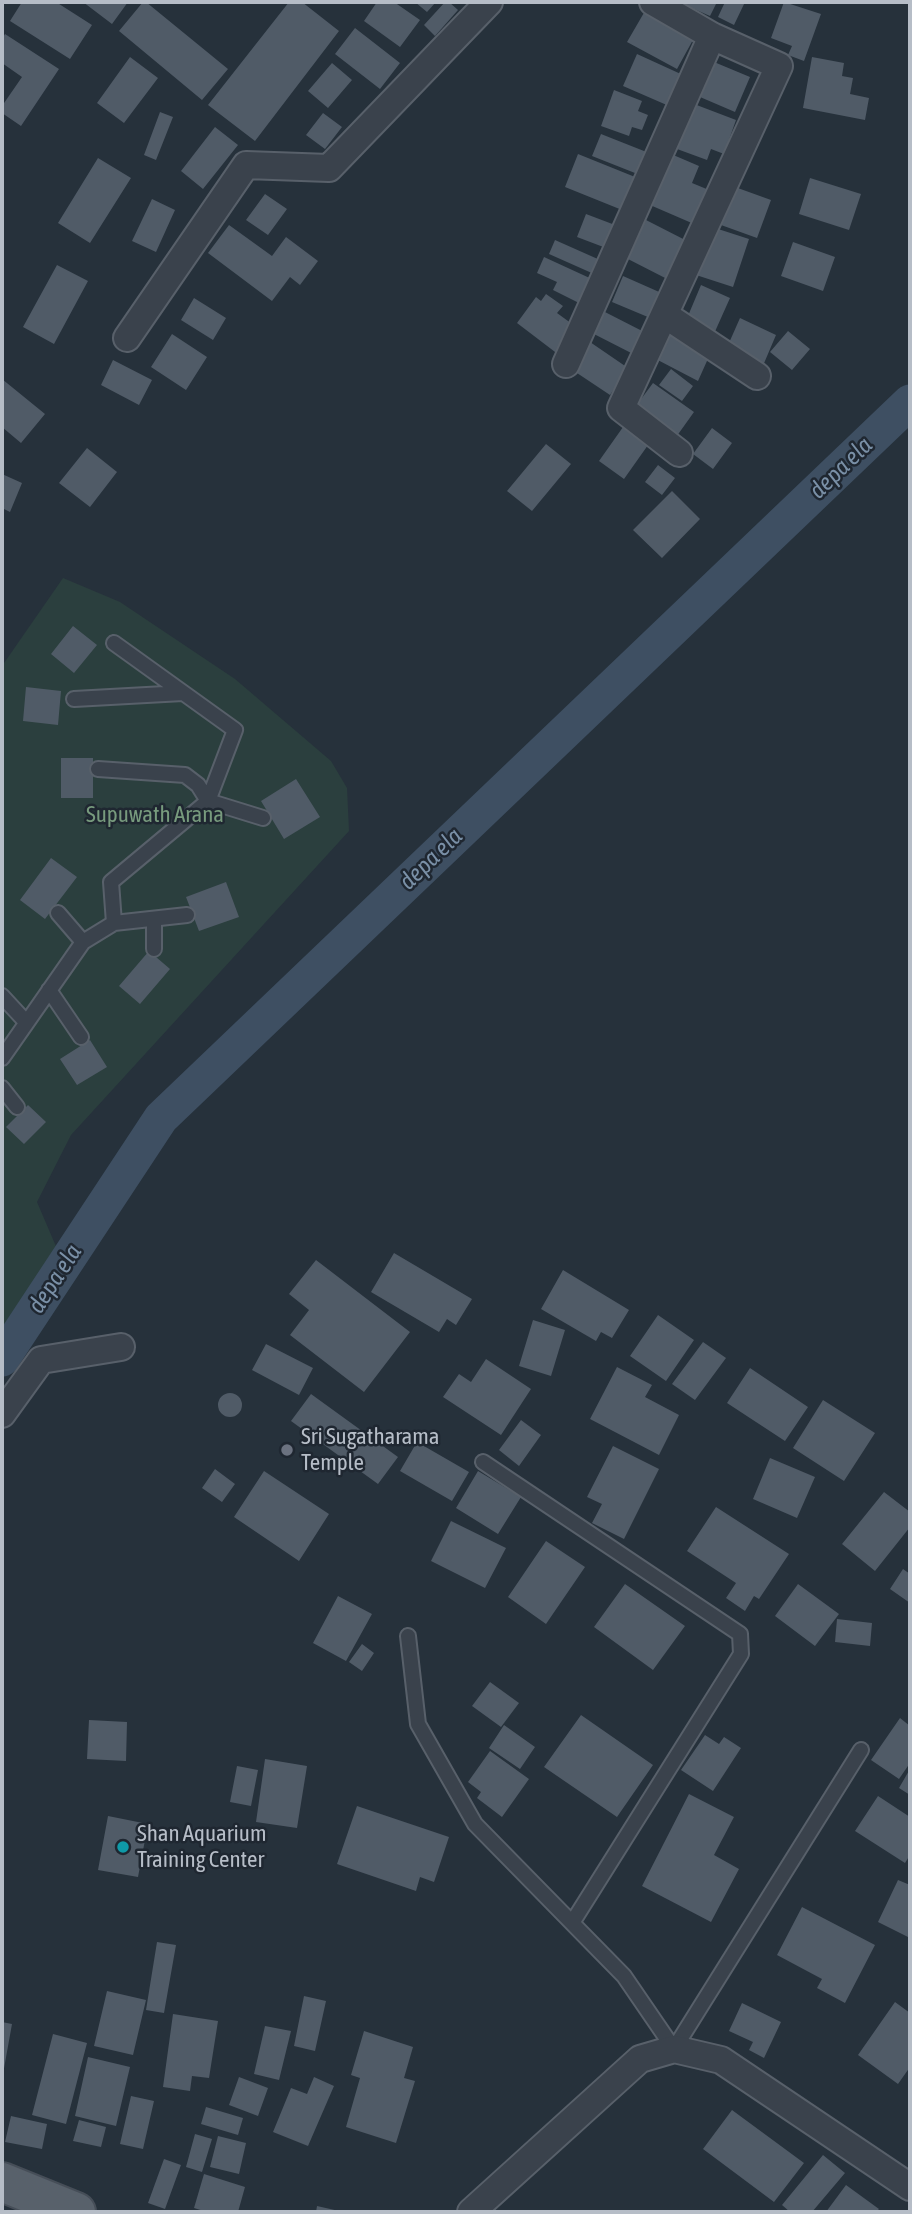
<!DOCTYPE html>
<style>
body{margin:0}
#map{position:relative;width:912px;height:2214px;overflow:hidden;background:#26313b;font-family:"Asap Condensed",sans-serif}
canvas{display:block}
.frame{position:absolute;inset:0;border:4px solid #b6bdc7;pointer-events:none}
</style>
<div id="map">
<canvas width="912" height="2214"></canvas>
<div class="frame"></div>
</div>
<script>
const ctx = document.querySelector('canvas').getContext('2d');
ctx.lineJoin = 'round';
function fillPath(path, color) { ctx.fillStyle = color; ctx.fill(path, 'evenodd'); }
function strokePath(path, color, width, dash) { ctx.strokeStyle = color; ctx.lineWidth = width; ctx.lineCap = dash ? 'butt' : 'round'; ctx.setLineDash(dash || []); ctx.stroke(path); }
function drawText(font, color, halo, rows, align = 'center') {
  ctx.font = font + ' "Asap Condensed",sans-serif'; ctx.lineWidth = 5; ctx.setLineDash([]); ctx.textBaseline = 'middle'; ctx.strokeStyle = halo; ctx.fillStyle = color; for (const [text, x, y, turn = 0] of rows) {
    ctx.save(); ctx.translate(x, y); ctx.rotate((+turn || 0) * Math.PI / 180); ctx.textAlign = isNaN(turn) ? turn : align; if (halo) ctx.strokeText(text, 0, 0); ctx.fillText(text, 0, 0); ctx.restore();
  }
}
const green = new Path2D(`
 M63,578L120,602L235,679L331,761L347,788L349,831L71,1135L37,1202L64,1265L2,1359V666Z`);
const canal = new Path2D(`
 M2,1359L161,1118L910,402`);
const building = new Path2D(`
 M22,2H56L92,25L70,59L10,21Z
 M83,2H128L112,24Z
 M143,2H146L228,69L202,100L119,31Z
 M289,2H302L339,31L255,141L208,105Z
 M377,2H394L420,20L400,47L364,21Z
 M415,2H436L427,12Z
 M445,2H449L458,10L435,36L424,25Z
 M678,2H717L710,16Z
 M725,2H745L734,25L718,17Z
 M784,2L821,14L804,61L788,55L792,46L771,38Z
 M645,11L694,38L677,69L627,42Z
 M355,28L400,63L380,89L335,54Z
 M5,34L59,69L21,126L2,113V106L22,77L2,63V39Z
 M637,54L683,75L669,106L623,86Z
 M130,57L158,78L124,123L97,103Z
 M812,57L844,63L842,76L853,78L850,94L869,98L865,120L803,108Z
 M714,62L750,77L735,112L700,97Z
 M332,63L352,80L328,108L308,91Z
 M614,90L642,101L638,111L648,115L642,130L632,127L629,136L601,126Z
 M694,104L736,120L724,154L711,149L707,160L677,149Z
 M160,112L173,117L156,160L144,155Z
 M323,113L342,127L325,149L306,135Z
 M215,127L238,145L203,189L181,171Z
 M601,134L649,153L640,175L592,156Z
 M578,154L640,179L627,212L565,187Z
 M671,154L699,166L692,183L709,190L694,224L650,205Z
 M98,158L131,178L90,243L58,223Z
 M810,178L861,194L849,230L799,214Z
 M735,187L771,200L757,238L721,225Z
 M265,194L287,209L268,235L246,220Z
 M152,199L175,210L156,252L132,241Z
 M586,214L615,225L606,248L577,237Z
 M646,220L691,243L671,281L626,258Z
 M229,225L272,256L286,237L318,261L300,285L290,277L272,301L208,253Z
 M712,227L749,239L733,287L696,275Z
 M555,240L600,260L594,274L549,254Z
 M793,242L835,257L823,291L781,276Z
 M544,257L594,280L584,300L581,298L579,303L553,290L557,282L537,273Z
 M57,265L88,281L54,344L23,327Z
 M623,276L666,295L655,320L612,302Z
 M701,285L730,298L713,336L685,323Z
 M546,294L563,306L557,313L579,329L559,355L517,323L536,297L541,301Z
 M194,298L226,318L213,340L181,320Z
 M603,311L650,335L639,357L592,333Z
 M740,318L776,335L762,368L725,352Z
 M666,330L711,352L698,381L652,357Z
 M788,331L810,349L792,370L770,352Z
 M172,334L207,357L186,390L151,367Z
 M590,342L628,368L610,395L571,369Z
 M113,360L152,380L139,405L101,385Z
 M671,369L693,386L682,401L659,385Z
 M2,379L45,414L21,443L2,427Z
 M653,383L694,412L674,440L633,410Z
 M628,420L653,438L624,479L599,461Z
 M712,428L732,443L713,469L693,454Z
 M546,444L571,464L532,511L507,491Z
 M87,448L117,472L90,507L59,483Z
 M658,465L675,478L662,495L645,482Z
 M2,474L22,483L10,512L2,508Z
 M672,491L700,519L662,558L633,530Z
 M73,626L97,645L74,673L51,654Z
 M26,687L61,691L58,725L23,721Z
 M61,758H93V798H61Z
 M296,779L320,817L284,839L261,801Z
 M51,858L77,877L45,919L20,900Z
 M226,882L239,917L199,931L186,897Z
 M149,951L170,969L140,1004L119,986Z
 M90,1040L107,1067L77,1085L60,1059Z
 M28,1105L46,1122L24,1144L6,1127Z
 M394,1253L472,1299L456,1325L447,1319L439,1332L371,1292Z
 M316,1260L410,1332L364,1392L290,1335L309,1310L289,1294Z
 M563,1270L629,1310L612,1338L601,1332L596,1341L541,1309Z
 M658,1315L694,1340L666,1381L630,1356Z
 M533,1320L565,1330L551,1376L519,1366Z
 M703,1342L726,1358L695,1400L672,1384Z
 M266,1344L313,1368L299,1395L252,1370Z
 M486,1359L531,1389L501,1435L443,1397L459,1374L471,1382Z
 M617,1367L652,1385L645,1397L679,1415L659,1455L590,1419Z
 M750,1368L808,1407L785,1441L727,1403Z
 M218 1405a12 12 0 1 1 24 0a12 12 0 1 1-24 0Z
 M311,1394L398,1457L378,1484L291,1421Z
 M823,1400L875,1433L844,1481L793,1448Z
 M521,1420L541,1435L519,1466L499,1450Z
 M417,1442L469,1472L452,1501L400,1471Z
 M613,1446L659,1469L624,1539L592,1523L602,1504L587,1497Z
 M770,1458L815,1477L797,1518L753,1499Z
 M215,1469L235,1484L222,1502L202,1488Z
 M264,1471L329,1514L299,1561L234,1517Z
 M478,1471L521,1497L498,1534L456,1508Z
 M884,1492L910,1512V1527L875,1571L842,1544Z
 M716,1507L789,1554L759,1599L754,1596L745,1611L726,1598L736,1583L687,1551Z
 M451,1521L506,1548L485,1588L431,1561Z
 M546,1541L585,1567L546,1624L508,1597Z
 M903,1569L910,1574V1603L890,1589Z
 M625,1584L685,1626L653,1670L594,1627Z
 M798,1584L839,1614L815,1646L775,1616Z
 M338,1596L372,1614L346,1661L313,1643Z
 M837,1619L872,1623L870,1646L835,1642Z
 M362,1644L374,1653L362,1671L349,1662Z
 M490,1682L519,1703L501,1727L472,1706Z
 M581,1715L653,1765L617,1817L544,1767Z
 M900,1718L910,1726V1763L899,1779L871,1760Z
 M89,1720L127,1722L126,1761L87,1759Z
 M504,1725L535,1747L520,1769L489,1748Z
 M705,1735L719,1744L724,1737L741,1748L713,1791L681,1770Z
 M490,1751L529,1779L502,1817L477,1798L481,1792L468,1782Z
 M265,1759L307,1766L297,1828L256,1822Z
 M237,1766L258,1770L251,1806L230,1802Z
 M910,1769V1795L899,1788Z
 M689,1794L734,1817L714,1855L739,1869L711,1922L642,1886Z
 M878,1796L910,1817V1855L905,1863L855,1831Z
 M357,1806L449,1837L434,1882L420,1877L416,1891L337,1864Z
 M108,1816L148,1824L138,1877L98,1870Z
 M898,1880L910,1885V1938L878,1922Z
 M802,1907L875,1945L845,2003L817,1988L822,1979L777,1955Z
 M157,1942L176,1945L164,2013L146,2010Z
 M107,1991L146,2000L133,2055L94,2046Z
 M304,1996L326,2001L315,2051L294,2046Z
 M895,2002L910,2013V2067L898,2084L858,2055Z
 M742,2003L781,2022L764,2058L749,2050L753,2042L729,2031Z
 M173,2014L218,2021L209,2078L192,2076L190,2091L163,2087Z
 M2,2022L12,2024L3,2074H2Z
 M265,2026L291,2031L279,2080L254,2074Z
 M364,2031L413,2047L404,2078L415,2081L396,2143L346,2127L360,2078L351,2075Z
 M53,2034L87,2043L66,2124L32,2115Z
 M88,2057L130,2067L116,2126L75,2116Z
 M239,2077L268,2088L258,2116L229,2105Z
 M314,2077L334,2086L308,2146L273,2132L291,2088L307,2094Z
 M131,2096L154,2101L143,2149L120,2144Z
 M206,2107L243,2118L238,2135L201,2124Z
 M732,2110L804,2163L774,2202L703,2149Z
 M11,2116L47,2124L42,2149L5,2142Z
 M79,2120L106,2127L101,2147L73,2141Z
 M195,2134L212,2139L202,2172L186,2167Z
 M218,2136L246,2143L239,2174L210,2167Z
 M823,2155L845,2173L812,2212H790L782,2205Z
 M164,2159L181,2165L165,2209L148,2203Z
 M204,2174L245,2187L238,2212H207L194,2208Z
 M846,2185L879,2209L876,2212H826Z
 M317,2206L339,2211V2212H316Z`);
const service = new Path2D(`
 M74,699L183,693
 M98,769L185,775L198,785L208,801L263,818
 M58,913L83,942
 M154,920V949
 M114,923L187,915
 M49,990L81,1037
 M2,996L26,1022
 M2,1058L83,942L114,923L111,882L208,801L235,730L114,643
 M2,1088L17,1107
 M483,1462L740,1634L741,1654L572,1923
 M408,1636L418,1724L475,1824L624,1976L674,2049L861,1750`);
const minor = new Path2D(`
 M653,2L712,36L779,66L621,408L679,453
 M665,315L757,376
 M127,338L246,165L329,168L489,2
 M566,364L712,36
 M2,1414L41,1360L121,1347
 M471,2212L640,2059L674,2049L721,2060L910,2187`);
const primary = new Path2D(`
 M2,2182L76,2212`);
const markers = [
 [287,1450,7,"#6b7280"],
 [123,1847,7,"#0f9aa8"]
];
const parkNames = [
 ["Supuwath Arana",155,815]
];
const poiNames = [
 ["Sri Sugatharama",301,1437],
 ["Temple",301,1463],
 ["Shan Aquarium",137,1834],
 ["Training Center",137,1860]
];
const waterNames = [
 ["depa ela",841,468,-44],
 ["depa ela",431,859,-44],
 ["depa ela",55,1279,-57]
];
fillPath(green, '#2b3f3e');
strokePath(canal, '#3e4f62', 35);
fillPath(building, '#505b67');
strokePath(service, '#58606a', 18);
strokePath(minor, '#58606a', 30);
strokePath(primary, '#464e58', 42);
strokePath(service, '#3a424c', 14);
strokePath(minor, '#3a424c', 26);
strokePath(primary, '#58616b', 38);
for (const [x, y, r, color] of markers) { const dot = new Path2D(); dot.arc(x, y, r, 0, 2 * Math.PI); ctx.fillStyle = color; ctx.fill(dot); strokePath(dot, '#1f2731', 2.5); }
drawText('23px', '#779a7d', '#1f2731', parkNames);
drawText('23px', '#b6bdc7', '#1f2731', poiNames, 'left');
drawText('italic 24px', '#7a90a7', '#1f2731', waterNames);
</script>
